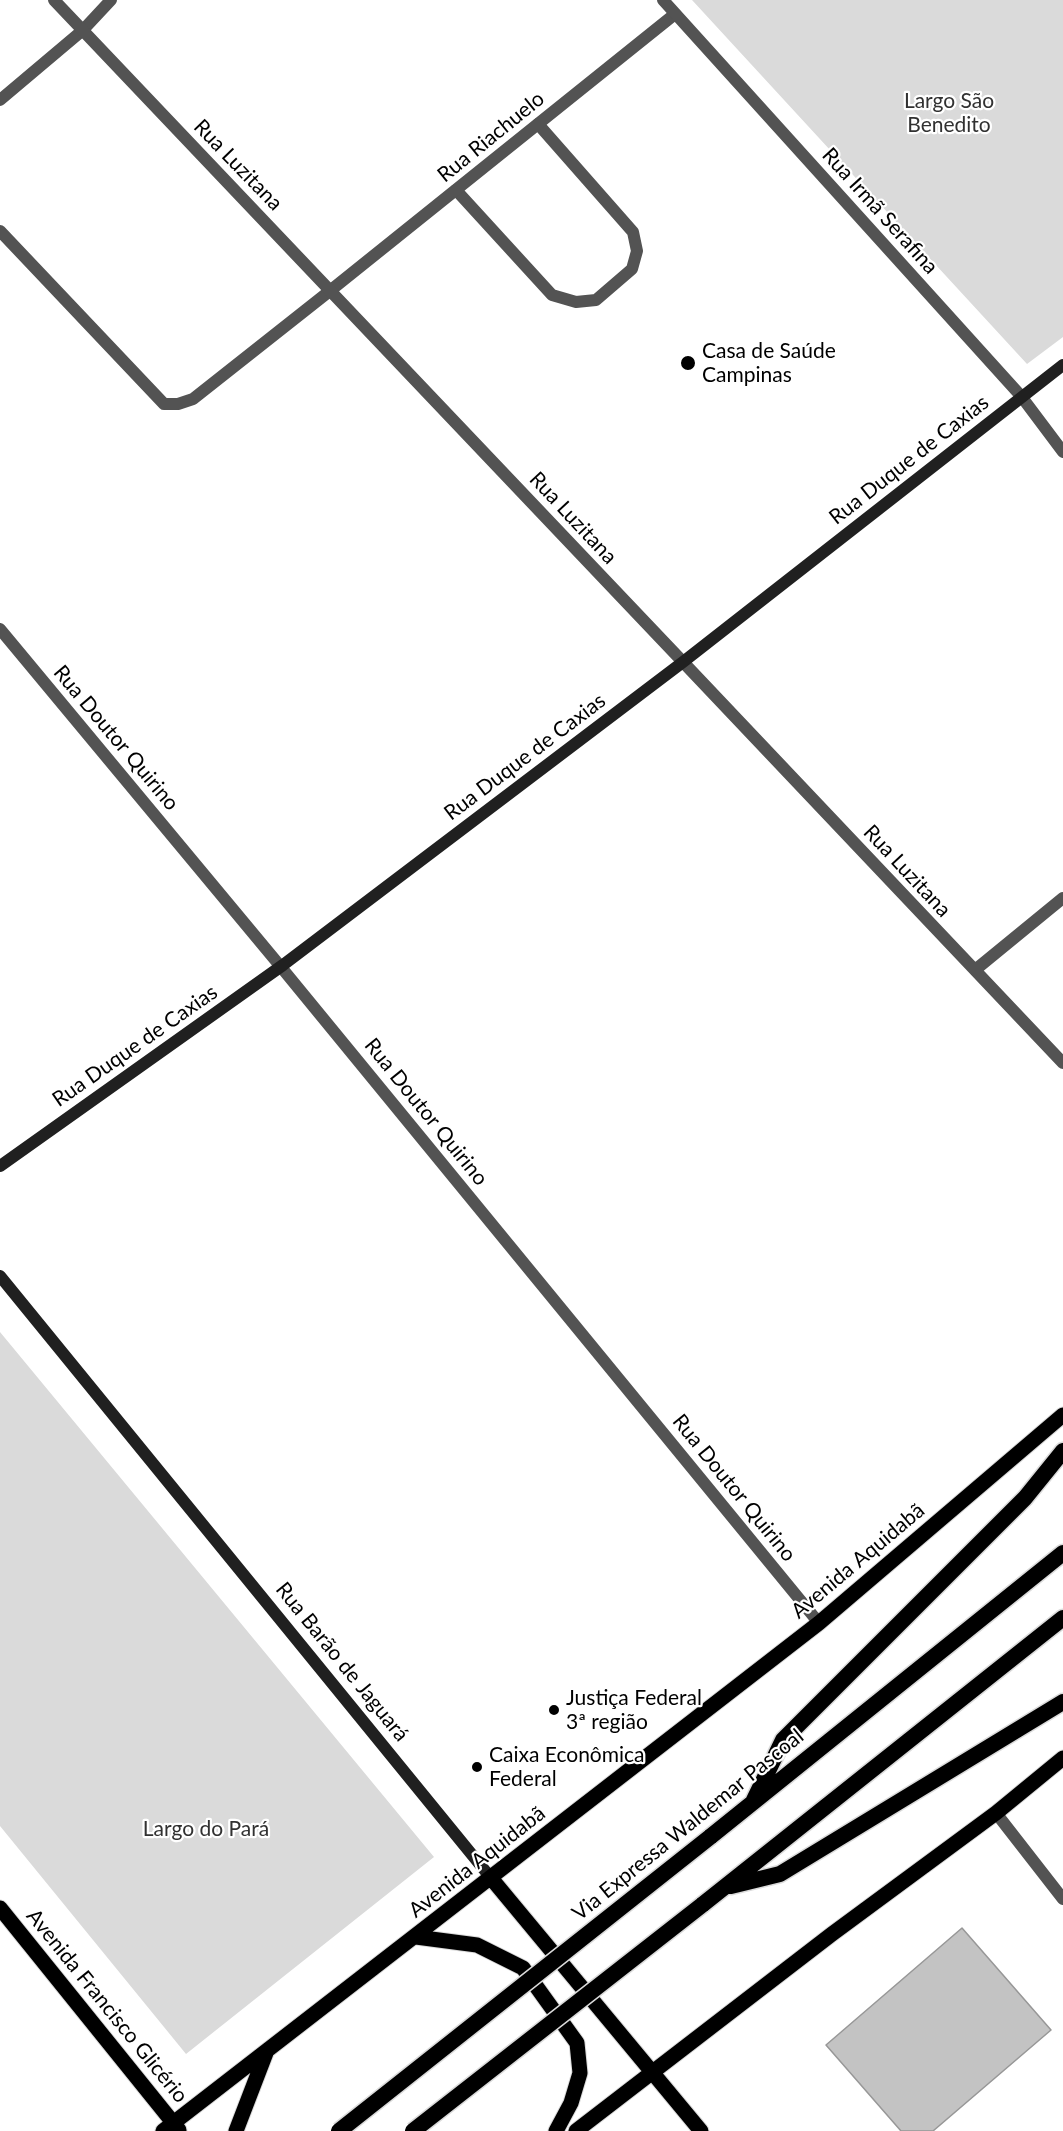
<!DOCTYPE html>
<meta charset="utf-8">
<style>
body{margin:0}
canvas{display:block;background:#fff}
</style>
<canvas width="1063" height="2131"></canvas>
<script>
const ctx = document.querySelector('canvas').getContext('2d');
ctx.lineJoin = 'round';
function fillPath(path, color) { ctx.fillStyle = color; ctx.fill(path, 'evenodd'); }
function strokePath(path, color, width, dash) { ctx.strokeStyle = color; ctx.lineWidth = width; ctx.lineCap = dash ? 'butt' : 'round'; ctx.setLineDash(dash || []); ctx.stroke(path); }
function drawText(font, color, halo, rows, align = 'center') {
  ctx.font = font + ' Lato,sans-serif'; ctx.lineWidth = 4.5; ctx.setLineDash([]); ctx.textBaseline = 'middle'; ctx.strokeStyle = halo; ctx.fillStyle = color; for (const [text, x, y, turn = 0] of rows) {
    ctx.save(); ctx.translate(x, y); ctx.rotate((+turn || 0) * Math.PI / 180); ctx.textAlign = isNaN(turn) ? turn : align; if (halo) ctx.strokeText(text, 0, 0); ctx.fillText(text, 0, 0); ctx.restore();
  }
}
const green = new Path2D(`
 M692,0H1063V337L1027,364Z
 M0,1332L434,1857L186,2054L0,1826Z`);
const building = new Path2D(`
 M962,1928L1051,2030L933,2131H901L826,2045Z`);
const service = new Path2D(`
 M456,190L552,295L576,302L596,300L632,269L637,251L633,232L538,124
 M0,231L164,404H178L193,399L331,290`);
const minor = new Path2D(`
 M0,100L83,30L111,0
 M331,290L675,14
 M683,662L1063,1063
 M975,970L1063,898`);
const tertiary = new Path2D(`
 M54,0L683,662
 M663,0L1021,396L1063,452
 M0,629L281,967L819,1623
 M996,1813L1063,1899`);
const secondary = new Path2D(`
 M0,1166L283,965L683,662L1063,365
 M0,1276L491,1878`);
const primary = new Path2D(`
 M491,1878L701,2131
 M0,1908L179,2130
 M416,1937L477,1945L523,1968L577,2043L580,2073L571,2103L556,2131
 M163,2131L819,1623L1063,1415
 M236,2131L266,2053
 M576,2131L832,1934L996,1813L1063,1758`);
const trunk = new Path2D(`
 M753,1802L783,1740L1025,1498L1063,1451
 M710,1837L1063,1553
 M731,1886L780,1874L1063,1702
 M702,1905L1063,1618`);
const trunkBridge = new Path2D(`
 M339,2131L710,1837
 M413,2131L702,1905`);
const markers = [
 [688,363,8,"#000"],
 [554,1710,6,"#000"],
 [477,1767,6,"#000"]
];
const parkNames = [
 ["Largo São",949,101],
 ["Benedito",949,125],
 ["Largo do Pará",206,1829]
];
const streetNames = [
 ["Rua Riachuelo",491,137,-39],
 ["Rua Luzitana",238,165,46],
 ["Rua Irmã Serafina",880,211,48],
 ["Rua Duque de Caxias",909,460,-38],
 ["Rua Luzitana",573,518,47],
 ["Rua Doutor Quirino",116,738,50],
 ["Rua Duque de Caxias",525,757,-37],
 ["Rua Luzitana",907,871,47],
 ["Rua Duque de Caxias",135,1046,-35],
 ["Rua Doutor Quirino",426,1112,51],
 ["Rua Doutor Quirino",734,1488,51],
 ["Avenida Aquidabã",858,1561,-40],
 ["Rua Barão de Jaguará",342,1662,51],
 ["Via Expressa Waldemar Pascoal",688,1825,-39],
 ["Avenida Aquidabã",477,1862,-38],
 ["Avenida Francisco Glicério",107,2006,51]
];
const poiNames = [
 ["Casa de Saúde",702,351],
 ["Campinas",702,375],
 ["Justiça Federal",566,1698],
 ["3ª região",566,1722],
 ["Caixa Econômica",489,1755],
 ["Federal",489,1779]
];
fillPath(green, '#dadada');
fillPath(building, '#c3c3c3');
strokePath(building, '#979797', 1.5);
strokePath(primary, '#dbdbdb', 17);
strokePath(trunk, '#dbdbdb', 19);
strokePath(service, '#535353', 12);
strokePath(minor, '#535353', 12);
strokePath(tertiary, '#535353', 12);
strokePath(secondary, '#202020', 12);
strokePath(primary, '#000', 15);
strokePath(trunk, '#000', 16);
strokePath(trunkBridge, '#dbdbdb', 19, []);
strokePath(trunkBridge, '#000', 16);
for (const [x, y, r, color] of markers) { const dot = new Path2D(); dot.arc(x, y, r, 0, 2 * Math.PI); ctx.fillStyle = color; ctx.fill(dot); strokePath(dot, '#fff', 2); }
drawText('21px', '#313131', '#fff', parkNames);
drawText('21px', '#000', '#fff', streetNames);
drawText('21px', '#000', '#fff', poiNames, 'left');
</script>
